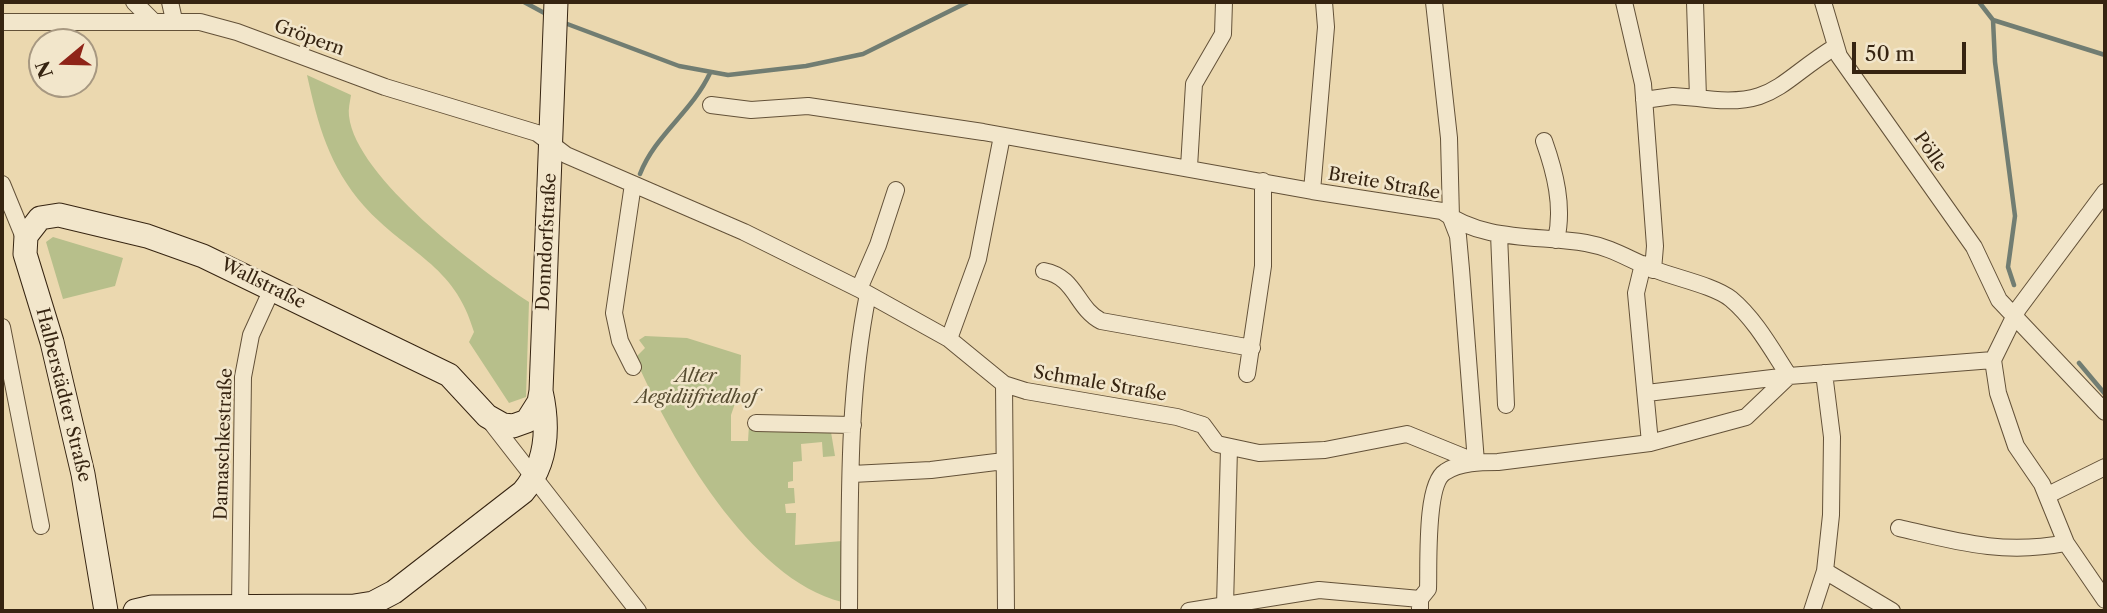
<!DOCTYPE html>
<meta charset="utf-8">
<style>
body{margin:0}
#map{position:relative;width:2107px;height:613px;overflow:hidden;background:#ebd8af;font-family:"Libre Caslon Text",serif}
canvas{display:block}
.frame{position:absolute;inset:0;border:4px solid #362411;pointer-events:none}
.north{position:absolute;left:28px;top:28px;width:70px;height:70px;box-sizing:border-box;background:#f2e6cb;border:2px solid #a79881;border-radius:50%;rotate:251deg;font-size:19px;font-weight:700;line-height:28px;text-align:center;color:#362411}
.north::after{content:'';display:block;margin:auto;width:24px;height:32px;background:#8f2418;clip-path:polygon(50% 0,100% 100%,50% 72%,0 100%)}
.scale{position:absolute;left:1852px;top:42px;width:114px;height:32px;box-sizing:border-box;border:4px solid #362411;border-top:0;padding-left:9px;font-size:21px;line-height:24px;white-space:nowrap;color:#362411;-webkit-text-stroke:5px #f2e6cb;paint-order:stroke}
</style>
<div id="map">
<canvas width="2107" height="613"></canvas>
<div class="frame"></div>
<div class="north">N</div>
<div class="scale">50 m</div>
</div>
<script>
const ctx = document.querySelector('canvas').getContext('2d');
ctx.lineJoin = 'round';
function fillPath(path, color) { ctx.fillStyle = color; ctx.fill(path, 'evenodd'); }
function strokePath(path, color, width, dash) { ctx.strokeStyle = color; ctx.lineWidth = width; ctx.lineCap = dash ? 'butt' : 'round'; ctx.setLineDash(dash || []); ctx.stroke(path); }
function drawText(font, color, halo, rows, align = 'center') {
  ctx.font = font + ' "Libre Caslon Text",serif'; ctx.lineWidth = 5; ctx.setLineDash([]); ctx.textBaseline = 'middle'; ctx.strokeStyle = halo; ctx.fillStyle = color; for (const [text, x, y, turn = 0] of rows) {
    ctx.save(); ctx.translate(x, y); ctx.rotate((+turn || 0) * Math.PI / 180); ctx.textAlign = isNaN(turn) ? turn : align; if (halo) ctx.strokeText(text, 0, 0); ctx.fillText(text, 0, 0); ctx.restore();
  }
}
const green = new Path2D(`
 M307,75L351,95C350,102 348,109 349,116C356,178 479,269 529,302L526,397L509,403L469,342L474,332C455,264 406,253 364,206C329,166 318,125 307,75Z
 M53,237L123,258L115,286L63,299L46,242Z
 M645,336L687,338L741,355L740,389L731,415V441H748L749,425L830,426L835,456L823,457L822,442L801,444L802,461L793,462V481L788,482V488H794L795,503L785,504L786,513H796L795,545L842,541V602C749,579 671,439 635,358L645,348L639,340Z`);
const stream = new Path2D(`
 M524,2L548,15
 M1979,2L1993,20L1995,62L2015,216L2008,267L2014,285
 M1993,20L2105,55
 M562,22L679,66L728,75L806,66L863,54L968,2
 M640,174C655,135 692,112 710,73
 M2079,363L2105,394`);
const street = new Path2D(`
 M134,2L152,20
 M170,2L174,20
 M1624,2L1643,84L1655,246L1653,270
 M1695,2L1698,98C1774,109 1778,82 1835,47
 M1823,2L1839,56L1974,247L1999,300L2105,412
 M2,22H200L237,32L385,87L537,133L566,155L744,232L859,289L949,339L1004,384L1026,391L1177,417L1203,425L1217,444L1259,453L1325,450L1407,434L1476,462L1461,269L1458,236L1451,218L1449,138L1434,2
 M1644,100L1673,96L1698,98
 M711,105L751,110L808,106L983,132L1312,191L1442,211C1483,242 1538,235 1586,243C1614,248 1631,261 1656,270C1676,278 1715,286 1731,299C1755,319 1772,350 1789,376
 M1544,141C1555,172 1564,207 1556,240
 M1189,167L1194,84L1223,34L1224,2
 M2,184L25,240
 M1312,191L1326,27L1324,2
 M2105,192L2018,309L1993,360L1998,393L2016,446L2042,484L2066,543L2105,600
 M1499,234L1506,405
 M1643,264L1636,293L1650,443
 M1044,271C1076,277 1076,308 1101,321L1252,348
 M859,289L878,245L896,190
 M2,327L41,526
 M949,339L978,259L1002,136
 M633,367L620,341L614,313L633,184
 M1824,373L1832,437L1831,515L1825,571L1892,611
 M1247,374L1263,266V181
 M1004,384L1006,611
 M1647,393L1789,376L1993,360
 M490,421L638,611
 M756,423L853,425
 M852,474L931,470L1004,461
 M2048,495L2105,467
 M1899,528C1959,542 2003,555 2066,543
 M240,606L243,377L251,335L272,289
 M1225,606L1229,448
 M849,611C850,506 847,398 868,294
 M1189,611L1319,590L1420,599
 M1420,611V599L1428,589C1429,565 1425,484 1445,472C1460,462 1481,462 1498,462L1650,443L1746,417L1789,376
 M1812,611L1825,571`);
const secondary = new Path2D(`
 M106,611L83,474L52,342L25,254L26,236L40,218L59,215L147,236L203,256L449,375L487,416L503,425L513,426L527,421L539,402L541,391
 M135,611L152,607L354,606L373,603L394,592L523,492C548,463 549,427 541,391L556,2`);
const streetNames = [
 ["Gröpern",309,38,20],
 ["Pölle",1930,152,55],
 ["Breite Straße",1384,184,10],
 ["Donndorfstraße",547,242,-87],
 ["Wallstraße",263,284,26],
 ["Schmale Straße",1100,384,10],
 ["Halberstädter Straße",63,395,76],
 ["Damaschkestraße",224,444,-88]
];
const parkNames = [
 ["Alter",696,377],
 ["Aegidiifriedhof",696,398]
];
fillPath(green, '#b7bf8b');
strokePath(stream, '#717d72', 4.5);
strokePath(street, '#635138', 18);
strokePath(secondary, '#362411', 25);
strokePath(street, '#f2e6cb', 16);
strokePath(secondary, '#f2e6cb', 23);
drawText('18px', '#362411', '#f2e6cb', streetNames);
drawText('italic 18px', '#564b30', '#f2e6cb', parkNames);
</script>
